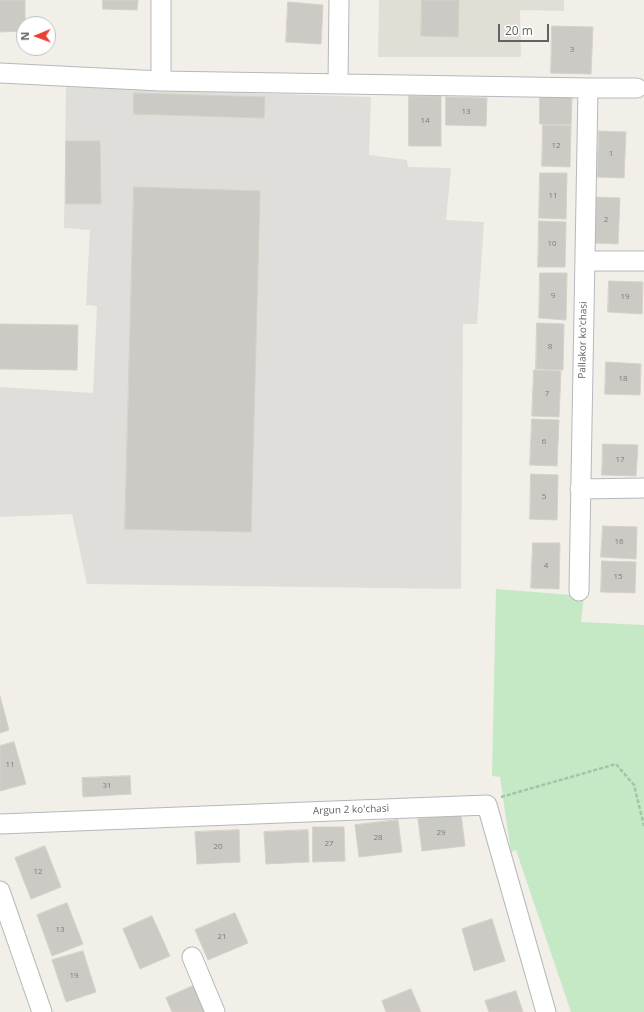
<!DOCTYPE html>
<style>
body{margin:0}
#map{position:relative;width:644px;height:1012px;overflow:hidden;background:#f1efe8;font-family:"Open Sans",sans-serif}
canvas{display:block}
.north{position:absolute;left:16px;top:16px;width:40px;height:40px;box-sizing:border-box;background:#fff;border:1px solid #bfc1c3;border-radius:50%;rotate:269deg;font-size:11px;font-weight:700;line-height:16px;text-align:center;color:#5f6368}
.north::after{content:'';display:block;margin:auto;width:14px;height:18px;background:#ea4335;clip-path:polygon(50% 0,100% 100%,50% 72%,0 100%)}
.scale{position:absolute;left:498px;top:24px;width:51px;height:18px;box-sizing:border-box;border:2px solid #5f6368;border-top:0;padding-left:5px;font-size:12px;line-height:14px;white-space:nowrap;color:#5f6368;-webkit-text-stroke:3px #fff;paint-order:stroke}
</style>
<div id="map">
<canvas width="644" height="1012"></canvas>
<div class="north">N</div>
<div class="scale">20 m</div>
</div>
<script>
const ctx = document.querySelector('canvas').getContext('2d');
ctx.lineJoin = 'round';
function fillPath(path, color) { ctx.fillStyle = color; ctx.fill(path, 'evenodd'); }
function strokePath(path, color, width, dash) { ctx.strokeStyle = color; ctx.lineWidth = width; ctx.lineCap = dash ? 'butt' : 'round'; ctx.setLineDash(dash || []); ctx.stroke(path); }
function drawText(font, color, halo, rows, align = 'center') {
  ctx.font = font + ' "Open Sans",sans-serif'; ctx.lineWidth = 3.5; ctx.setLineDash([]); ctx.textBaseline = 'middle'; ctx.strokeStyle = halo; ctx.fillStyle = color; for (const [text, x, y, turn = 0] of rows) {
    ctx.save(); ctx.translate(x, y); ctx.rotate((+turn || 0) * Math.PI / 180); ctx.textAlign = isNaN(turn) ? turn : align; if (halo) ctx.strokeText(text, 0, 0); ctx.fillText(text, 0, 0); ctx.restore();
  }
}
const industrial = new Path2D(`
 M66,87L371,97L369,155L407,160L408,167L451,168L446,220L484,222L477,324H463L461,589L87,584L72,514L0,517V387L93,393L97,306L86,305L90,230L64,228Z`);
const education = new Path2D(`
 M379,0H564V11L520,10L521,57H378Z`);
const green = new Path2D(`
 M496,589L584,596L581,622L644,625V1012H571L516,850L511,852L500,777L492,776Z`);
const building = new Path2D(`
 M0,0H25V24H24V31L0,32Z
 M103,0H138L137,10L103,9Z
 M422,0H459L458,37L421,36Z
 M288,2L323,5L321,44L286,42Z
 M552,26L593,27L591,74L551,73Z
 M134,93L265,97L264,118L134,114Z
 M409,96H441V146H409Z
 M446,97L487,98L486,126L446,125Z
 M540,97H572L571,125L540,124Z
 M543,125L571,126L570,167L542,166Z
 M599,131L626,132L624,178L597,177Z
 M66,141H100L101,204H66Z
 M540,173H567L566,219L539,218Z
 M134,187L260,191L251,532L125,529Z
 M593,197L620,198L618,244L591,243Z
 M539,221L566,222L565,267H538Z
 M540,273H567L566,320L539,318Z
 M609,281L643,282L642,314L608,312Z
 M537,323L564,324L563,370L536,369Z
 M0,324L78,325L77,370L0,369Z
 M606,362L641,364L640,395L605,394Z
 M534,370L561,371L559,417L532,416Z
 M532,419L559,420L557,466L530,465Z
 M603,444L638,445L636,476L602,475Z
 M531,474L558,475L557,520L530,519Z
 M603,526L637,527L636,559L601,557Z
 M533,543H560L559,589L531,588Z
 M602,561L636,562L635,593L601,592Z
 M0,696L9,730L0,733Z
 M14,742L26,784L0,791V746Z
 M130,776L131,794L83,797L82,778Z
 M461,814L465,846L422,851L418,819Z
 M398,820L402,852L359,857L355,825Z
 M313,827H344L345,861L313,862Z
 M239,830L240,862L197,864L195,832Z
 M308,830L309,862L266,864L264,832Z
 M45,846L61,887L31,899L15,858Z
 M67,903L83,944L52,956L37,915Z
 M235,913L248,943L208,960L195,930Z
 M152,916L170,956L140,969L123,929Z
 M492,919L505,961L474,971L462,929Z
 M83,951L96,992L66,1002L52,960Z
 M195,985L207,1012H172L166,998Z
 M411,989L421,1012H386L382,1001Z
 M516,991L523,1012H489L485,1001Z`);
const path = new Path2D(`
 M501,797L616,764L634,785L644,826`);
const minor = new Path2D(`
 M0,73L161,81L588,88H637
 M161,81V0
 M338,84L339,0
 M585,261H644
 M580,489L644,488
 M579,591L588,88
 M0,824L487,805L546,1012
 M0,891L42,1012
 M192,957L215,1012`);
const numberNames = [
 ["3",572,50],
 ["13",466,112],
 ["14",425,121],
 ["12",556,146],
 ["1",611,154],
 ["11",553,196],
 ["2",606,220],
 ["10",552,244],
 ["9",553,296],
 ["19",625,297],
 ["8",550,347],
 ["18",623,379],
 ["7",547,394],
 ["6",544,442],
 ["17",620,460],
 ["5",544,497],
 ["16",619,542],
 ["4",546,566],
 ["15",618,577],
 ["11",10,765],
 ["31",107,786],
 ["29",441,833],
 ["28",378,838],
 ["27",329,844],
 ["20",218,847],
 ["12",38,872],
 ["13",60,930],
 ["21",222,937],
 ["19",74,976]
];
const streetNames = [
 ["Pallakor ko'chasi",583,340,-89],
 ["Argun 2 ko'chasi",351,810,-2]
];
fillPath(industrial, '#e0deda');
fillPath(education, '#e1ded6');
fillPath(green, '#c5e8c5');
fillPath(building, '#cccac5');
strokePath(building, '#d6d1c6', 1);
strokePath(minor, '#b5b8bc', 21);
strokePath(path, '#9cc7a9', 2.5, [4, 2]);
strokePath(minor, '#fff', 19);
drawText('8px', '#7a7d7f', null, numberNames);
drawText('10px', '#5f6368', '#fff', streetNames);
</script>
